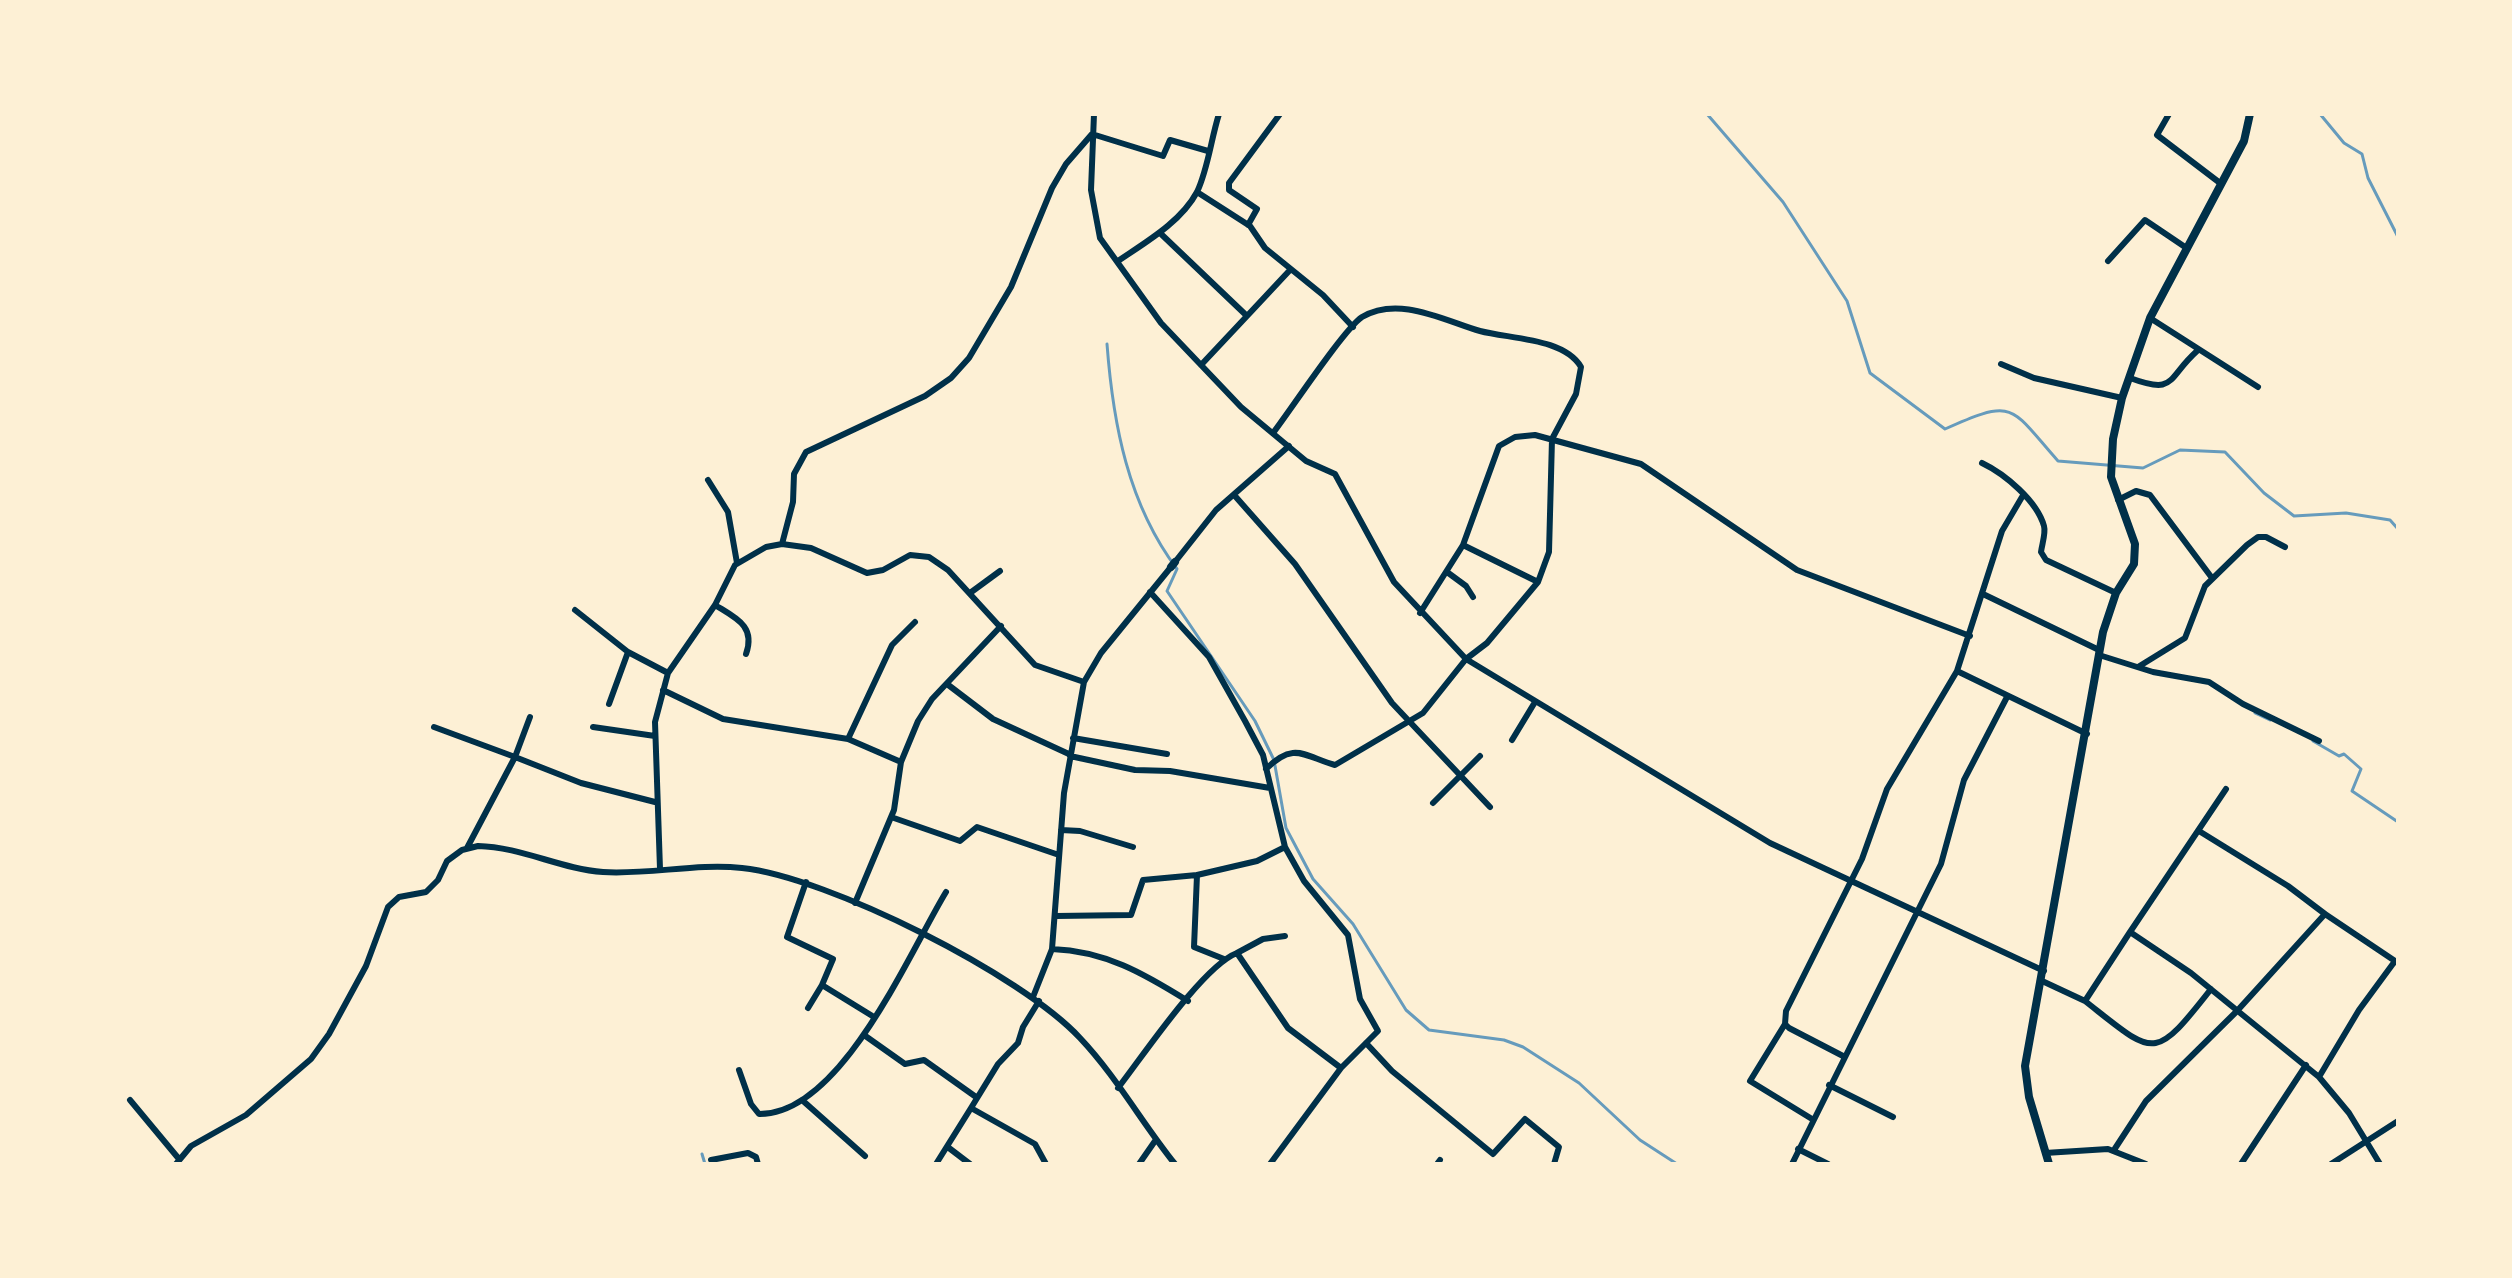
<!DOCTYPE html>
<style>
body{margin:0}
#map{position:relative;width:2512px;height:1278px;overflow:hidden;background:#fdf0d5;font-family:Georgia,serif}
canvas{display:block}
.frame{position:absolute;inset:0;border:116px solid #fdf0d5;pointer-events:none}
</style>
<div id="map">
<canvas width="2512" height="1278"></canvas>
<div class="frame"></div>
</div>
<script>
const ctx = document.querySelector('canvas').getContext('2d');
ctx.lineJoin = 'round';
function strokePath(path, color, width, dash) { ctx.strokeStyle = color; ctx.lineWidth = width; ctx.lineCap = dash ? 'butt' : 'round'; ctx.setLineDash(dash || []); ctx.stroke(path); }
const stream = new Path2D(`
 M1707,114L1783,202L1847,301L1870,373L1945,429C2016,397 2010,407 2058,461L2143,468L2180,450L2225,452L2264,493L2294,516L2346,513L2390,520L2398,529
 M2320,114L2344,143L2362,154L2368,178L2398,237
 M1107,344C1113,424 1128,504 1177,569L1167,591L1255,721L1274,760L1286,828L1313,879L1353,924L1406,1010L1429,1030L1504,1040L1523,1047L1579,1083L1640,1140L1677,1164
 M2398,605V614
 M2255,713L2270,720
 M2313,741L2339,756L2344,754L2361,769L2352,791L2398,822
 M702,1154L705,1164`);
const minor = new Path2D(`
 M1094,114L1091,190L1100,238L1161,323L1241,407L1306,461L1335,474L1394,582L1466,659L1770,843L2044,971
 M2169,114L2157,135L2220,183
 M1197,192L1250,226L1265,248L1323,295L1353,327
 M1248,225L1257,209L1229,190V183L1280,114
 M1160,233L1247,316L1201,365
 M1118,261C1146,242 1181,222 1197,192C1208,169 1211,139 1219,114
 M2108,261L2145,220L2185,247
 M1247,316L1290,270
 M2150,318L2258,387
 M2001,364L2034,378L2122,398
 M2130,378C2176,395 2166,379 2197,351
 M1982,463C2005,474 2037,501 2044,526C2046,533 2042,544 2041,552L2046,560L2116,593
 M708,480L728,512L737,563
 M1235,496L1295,564L1392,703L1490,807
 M2118,500L2136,491L2150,495L2212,578
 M782,544L793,502L794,474L806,452L925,396L951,378L969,358L1011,287L1052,188L1066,164L1092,134L1163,156L1170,140L1208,151
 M1463,545L1538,582
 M1175,562L1216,510L1289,446
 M1447,572L1466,586L1473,597
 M1150,592L1209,657L1245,721L1263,755L1285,847L1304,881L1348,935L1360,999L1378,1031L1341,1068
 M970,593L1000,571
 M1983,594L2099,650
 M715,605C736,618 756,626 746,654
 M575,610L628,652L668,673
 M1420,613L1463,545L1499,446L1515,437L1535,435L1641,464L1797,570L1970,636
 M2099,655L2153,672L2209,682L2243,704L2319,741
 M2138,667L2185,638L2205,586L2247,545L2258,537H2266L2285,547
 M1957,671L2087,734
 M947,684L993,719L1071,755
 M663,690L723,719L848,739
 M609,704L628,652
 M434,727L515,757L530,717
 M593,727L655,736
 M1073,738L1167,754
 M1512,740L1535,702
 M1070,756L1135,770L1170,771L1270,788
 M901,762L848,739L892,645L915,622
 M1266,769C1294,741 1304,756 1335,765L1423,713L1466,659L1487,643L1538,582L1549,552L1552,439L1576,394L1581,367C1564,338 1510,339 1480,331C1445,321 1399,295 1362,317C1344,329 1290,411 1273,433
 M1433,803L1480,756
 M891,817L960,841L977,827L1059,855
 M1061,830L1080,831L1133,847
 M2199,831L2288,886L2325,914
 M467,848L515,757L581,783L655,802
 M660,869L655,722L668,673L715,605L735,565L766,547L782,544L811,548L867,573L883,570L910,555L929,557L948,570L1035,665L1084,682
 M1197,875L1257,861L1285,847
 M806,882L787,937L833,959L822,985L874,1017
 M855,903L894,810L901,762L918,721L932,699L1001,626
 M1056,916L1131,915L1143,880L1197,875L1194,947L1224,959
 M2130,932L2226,789
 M1052,949C1105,951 1143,973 1188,1001
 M1237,953L1263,939L1285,936
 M2040,980L2085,1001L2130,932L2191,973L2319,1077L2349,1113L2380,1164
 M1033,997L1052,949L1064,793L1084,682L1101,653L1171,567
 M1039,1001L1023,1027L1018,1043L998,1064L971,1108L1035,1144L1046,1164
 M2085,1001C2155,1056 2153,1063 2211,989
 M808,1008L822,985
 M1785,1024L1750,1081L1812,1119
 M864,1035L905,1064L924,1060L976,1097
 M1366,1043L1392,1071L1493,1154L1525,1119L1559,1147L1554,1164
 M1843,1056L1789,1028L1785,1024L1786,1011L1862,859L1887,789L1957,671L2002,531L2022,497
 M739,1070L751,1104L759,1114C841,1115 909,953 946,892
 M2319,1077L2359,1010L2395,961
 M1829,1085L1893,1117
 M1118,1088C1143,1056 1203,966 1237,953L1288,1028L1341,1068L1270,1164
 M130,1100L179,1159
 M802,1100L865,1156
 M949,1148L970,1164
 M1798,1149L1828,1164
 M2114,1150L2146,1101L2237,1011L2325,914L2398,963
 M2045,1153L2108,1149L2146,1164
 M711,1160L748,1153L756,1157L758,1164
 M176,1164L191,1146L246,1115L311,1059L329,1034L366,966L388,907L399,897L426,892L438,880L447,861L462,850L478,846C521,847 561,869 603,872C649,875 696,863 742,868C828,877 1022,975 1080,1038C1116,1076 1142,1123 1175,1164
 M936,1164L971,1108
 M1139,1164L1155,1141
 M1437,1164L1440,1160
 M1792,1164L1941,864L1964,780L2007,697
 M2241,1164L2306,1065
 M2331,1164L2398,1121`);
const tertiary = new Path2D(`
 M1171,567L1175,562
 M2049,1164L2029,1097L2025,1066L2103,632L2116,593L2134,564L2135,544L2111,477L2113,439L2122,398L2150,318L2244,141L2250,114`);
strokePath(stream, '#669bbc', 3);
strokePath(minor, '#003049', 6);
strokePath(tertiary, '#003049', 8);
</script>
